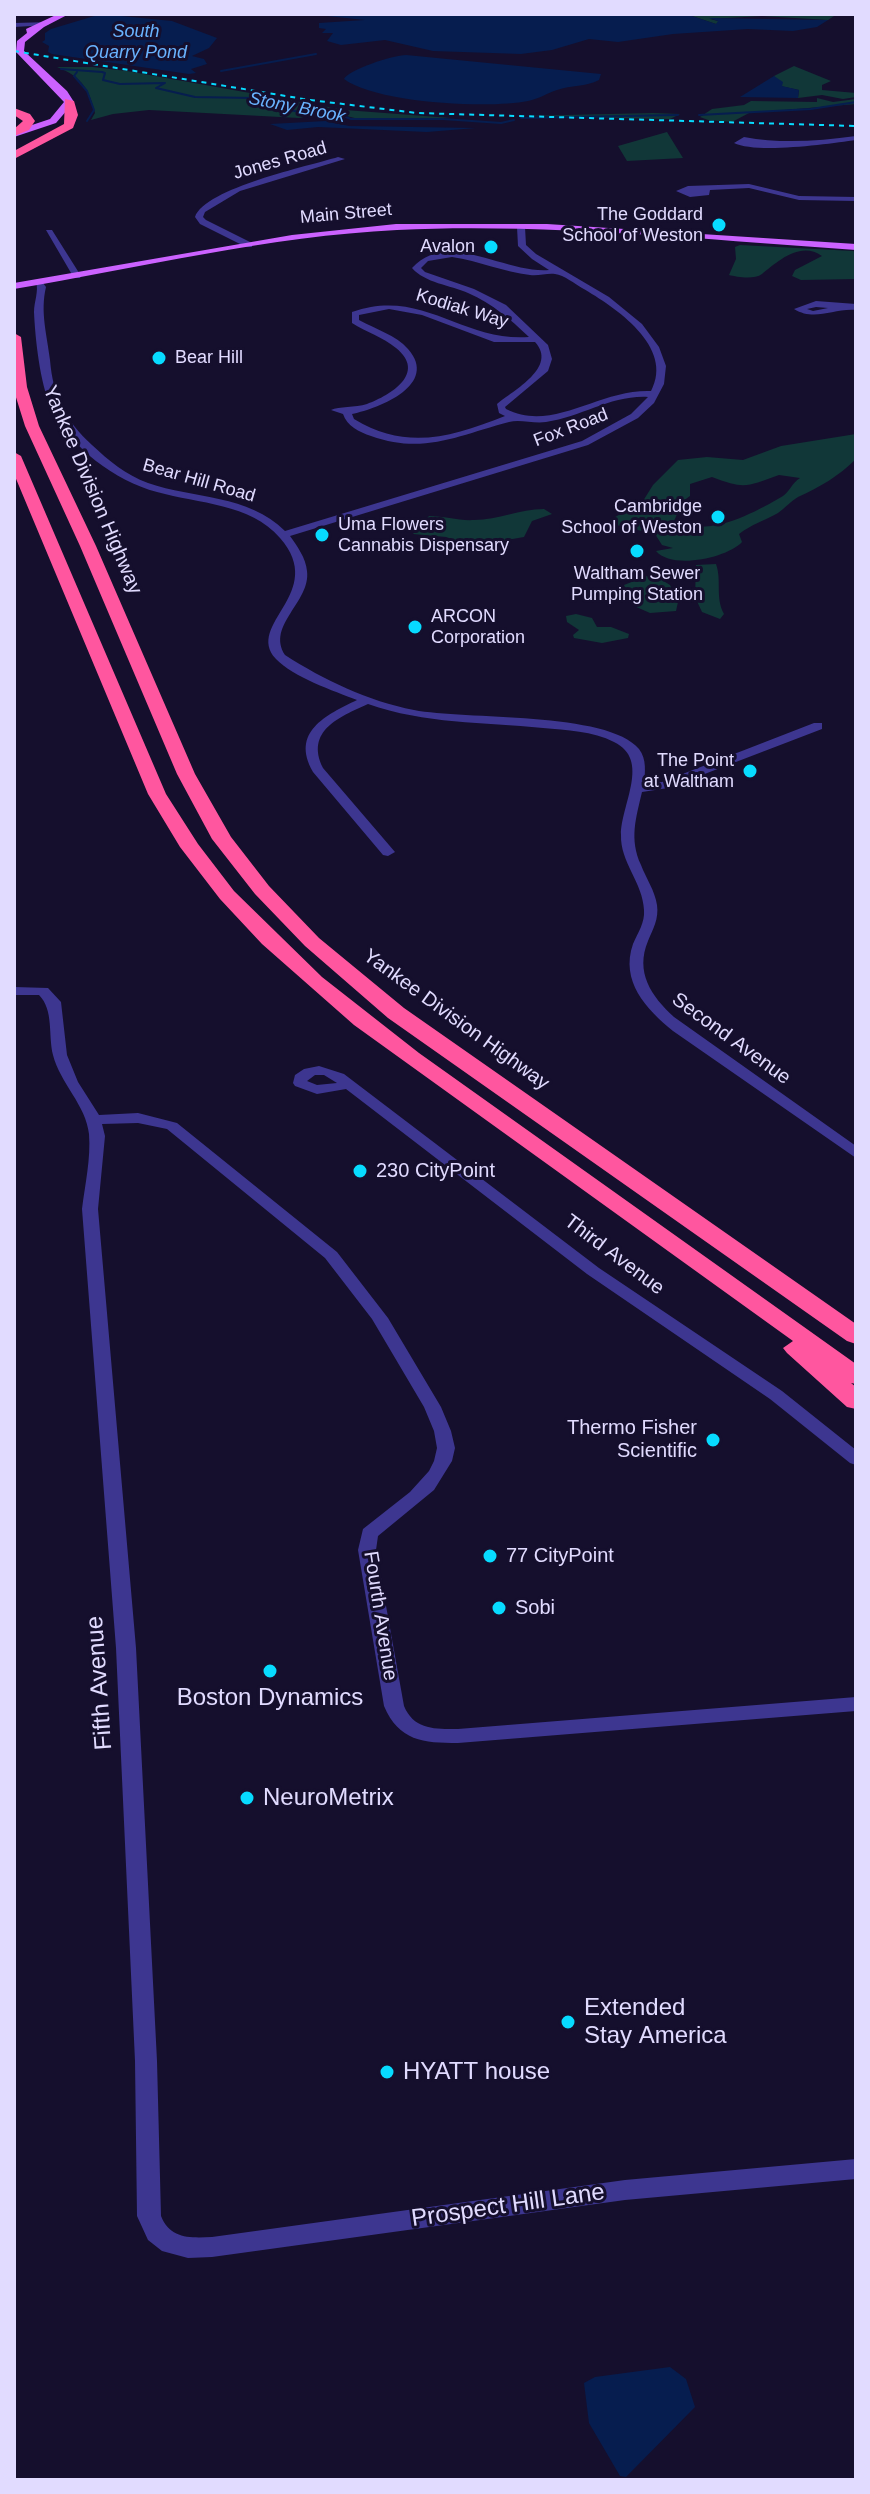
<!DOCTYPE html>
<style>
body{margin:0}
#map{position:relative;width:870px;height:2494px;overflow:hidden;background:#150f2d;font-family:Arial,sans-serif}
canvas{display:block}
.frame{position:absolute;inset:0;border:16px solid #e1dbff;pointer-events:none}
</style>
<div id="map">
<canvas width="870" height="2494"></canvas>
<div class="frame"></div>
</div>
<script>
const ctx = document.querySelector('canvas').getContext('2d');
ctx.lineJoin = 'round';
function fillPath(path, color) { ctx.fillStyle = color; ctx.fill(path, 'evenodd'); }
function strokePath(path, color, width, dash) { ctx.strokeStyle = color; ctx.lineWidth = width; ctx.lineCap = dash ? 'butt' : 'round'; ctx.setLineDash(dash || []); ctx.stroke(path); }
function drawText(font, color, halo, rows, align = 'center') {
  ctx.font = font + ' Arial,sans-serif'; ctx.lineWidth = 6; ctx.setLineDash([]); ctx.textBaseline = 'middle'; ctx.strokeStyle = halo; ctx.fillStyle = color; for (const [text, x, y, turn = 0] of rows) {
    ctx.save(); ctx.translate(x, y); ctx.rotate((+turn || 0) * Math.PI / 180); ctx.textAlign = isNaN(turn) ? turn : align; if (halo) ctx.strokeText(text, 0, 0); ctx.fillText(text, 0, 0); ctx.restore();
  }
}
const green = new Path2D(`
 M686,14L705,15L837,14L828,20L762,16L710,19L718,21L720,23L716,24Z
 M794,66L831,81L822,85V90L856,93V97L843,99L822,95L798,98L799,90L780,86L774,76Z
 M57,67H93L127,71L345,110L451,118L363,120L330,112L299,118L149,110L113,114L91,120L95,113C89,90 83,77 57,67Z
 M817,98L833,102L856,99V104L749,113L732,122L708,120L700,117L712,109L744,105L751,101L817,102Z
 M653,113L680,114L670,119L522,116Z
 M667,132L683,158L627,161L618,146Z
 M740,245L853,251L856,252V279L801,280L792,276L795,270L822,256C800,240 776,263 762,274C754,280 737,277 729,275L736,259L735,247Z
 M856,434V459C839,476 820,487 798,497C791,501 785,508 778,513C764,521 752,524 739,534L742,542C727,558 672,570 656,551L673,548L662,545L655,534L616,525L610,520L643,501L653,485L678,460L707,457L743,460L781,446ZM779,475L800,478C792,483 790,491 783,496C754,513 709,538 674,521L683,501L690,496V484L712,477C746,490 747,486 779,475Z
 M544,509L552,514L532,521L524,537L472,546L446,537L413,534L429,516C444,516 459,521 474,520C499,520 519,509 544,509Z
 M716,564C722,581 715,597 724,614L720,619L702,612L695,597L696,565Z
 M652,574L670,585L678,602L676,611L650,613L634,606L624,585Z
 M576,614L592,618L597,627H611L629,634L628,638L602,643L574,638L573,635L579,630L567,622L566,616Z`);
const water = new Path2D(`
 M101,14L172,21L217,38L209,48L192,56L204,59L207,64L191,69L196,73L189,74L52,54L48,52L49,46L42,42L45,40V33L51,29Z
 M308,14H686L716,24L718,21L709,18L828,20L817,27L793,31L748,29L673,34L618,42L589,39L552,50L521,54L433,51L385,40L341,45L327,41L333,33H322L326,29L319,28V23L365,20Z
 M406,55L601,74L599,80C586,87 571,85 557,90C547,93 539,99 528,101C488,109 376,103 344,79C348,70 393,55 406,55Z
 M774,76L783,82L782,86L799,90L798,98L740,97Z
 M326,121L349,126L476,128L427,132L318,127L287,130L270,124Z
 M670,2367L686,2379L695,2407L626,2477L620,2476L589,2423L584,2383L595,2377Z`);
const stream = new Path2D(`
 M61,69L102,72L105,73L103,80L120,84L165,83L156,88L195,97L253,98L266,105L304,113H335L351,119H443L501,123L514,120
 M221,71L316,54
 M77,72L74,76L87,91L94,110L87,121
 M699,115L811,109L856,102
 M521,118L678,115`);
const minor = new Path2D(`
 M50,22L48,25L14,27V23Z
 M856,136V140C829,144 756,154 734,143L744,137C782,144 818,141 856,136Z
 M338,157L345,159L240,191L205,212L203,217L206,220L252,243V247H246L200,224L195,217C205,188 309,166 338,157Z
 M749,184L799,196L856,197V201L799,200L749,188L710,190L709,195L690,197L676,191L688,186Z
 M521,225L525,227L526,245L536,254L609,297L642,324L659,347L666,366L664,384L654,403L638,418L588,445L290,536C297,546 306,558 307,571C311,602 266,625 285,655C324,680 368,701 414,710C464,720 608,711 639,749C647,759 645,773 644,784L662,782L814,723H822V729L668,788L642,792C636,818 629,839 641,865C646,878 655,891 657,905C659,919 653,929 648,941C635,972 651,996 674,1017L856,1146V1158L673,1031C646,1009 620,981 633,944C638,932 645,923 644,910C643,883 620,862 621,835C621,804 651,760 614,742C593,731 566,730 543,728C483,722 425,724 368,704C339,717 305,731 323,768L395,852L388,856L383,855L313,772C290,732 326,715 357,700C334,691 293,677 276,659C244,624 328,593 280,538C250,503 199,504 157,492C115,481 70,447 51,407C40,384 35,337 34,312C34,302 39,291 36,282L40,279L46,287C40,312 47,335 50,360C53,396 65,420 92,445C108,460 126,475 148,483C194,499 248,494 285,531L582,441L631,414L648,397C611,395 582,417 546,422C534,424 520,419 509,422C459,435 424,455 371,436C359,432 347,426 343,414L331,410C339,406 355,408 367,404C391,395 427,373 396,348C383,337 366,332 352,323V312C422,287 462,342 529,337C510,319 493,304 468,293C450,285 425,283 412,268C447,229 506,274 549,270L532,259L518,246L517,227ZM452,257C479,261 504,272 530,275C539,276 547,273 555,274C564,275 575,284 582,288C615,307 675,347 651,391C598,389 553,433 506,409L505,407L548,371L552,359L548,345L506,305L474,289L425,272L421,268L428,261ZM389,309L422,315L494,342H535C558,367 514,390 497,404L499,413L505,416C451,437 407,451 354,419L352,414C381,408 439,384 408,349C396,335 375,329 359,320V315Z
 M46,230H52L81,276L80,278H74Z
 M816,301L856,304V310C833,308 815,322 794,309ZM816,307L828,308L813,311L807,309Z
 M14,987L48,988L61,1002L67,1055L78,1082L99,1115L138,1113L177,1123L337,1252L388,1318L441,1407L451,1431L455,1448L452,1461L434,1490L378,1536L376,1550L404,1706C414,1730 435,1729 458,1729L856,1697V1711L458,1743C423,1743 399,1741 384,1706L358,1550L363,1529L410,1492L429,1471L434,1461L437,1448L434,1431L424,1407L372,1319L325,1258L167,1129L138,1123L102,1124L105,1136L98,1209L136,1648L157,2061L161,2216C170,2239 190,2238 212,2237L625,2180L856,2159V2179L625,2200L212,2257L188,2258L162,2251L148,2240L137,2216L135,2061L116,1648L82,1209C85,1185 91,1158 89,1134C86,1105 60,1083 53,1055C48,1035 54,1010 39,995H14Z
 M319,1066L344,1074L599,1268L782,1391L856,1450V1465L850,1463L770,1399L587,1274L346,1089L317,1094L295,1086L293,1083L295,1075L304,1069ZM315,1075H324L337,1083L317,1085L307,1081Z`);
const major = new Path2D(`
 M58,14H69L44,27L25,42L24,51L67,91L74,102L56,123L14,137V131L50,119L64,102L16,52L17,41L27,33L26,29Z
 M396,224H547L856,244V250C704,240 549,223 397,230C271,236 138,268 14,289V283L292,235Z`);
const highway = new Path2D(`
 M65,99L74,101L78,115L73,128L14,159V151L64,124Z
 M14,108L30,114L35,121L29,130L14,136V129L23,121L14,115Z
 M14,333L21,337L27,387L39,426L96,546L195,774L231,837L269,886L319,938L404,1008L856,1324V1344L847,1341L388,1018L305,946L255,894L212,839L177,774L80,546L25,426L14,391Z
 M14,452L21,456L166,794L198,844L234,891L322,977L419,1053L856,1364V1384L851,1383L856,1387V1409L847,1407L787,1353L783,1348L793,1341L354,1025L262,944L220,899L180,847L148,794L14,474Z`);
const rail = new Path2D(`
 M14,51L310,100L417,113L856,126`);
const markers = [
 [719,225,8,"#07dbff"],
 [491,247,8,"#07dbff"],
 [159,358,8,"#07dbff"],
 [718,517,8,"#07dbff"],
 [322,535,8,"#07dbff"],
 [637,551,8,"#07dbff"],
 [415,627,8,"#07dbff"],
 [750,771,8,"#07dbff"],
 [360,1171,8,"#07dbff"],
 [713,1440,8,"#07dbff"],
 [490,1556,8,"#07dbff"],
 [499,1608,8,"#07dbff"],
 [270,1671,8,"#07dbff"],
 [247,1798,8,"#07dbff"],
 [568,2022,8,"#07dbff"],
 [387,2072,8,"#07dbff"]
];
const farWaternames = [
 ["South",136,32],
 ["Quarry Pond",136,53],
 ["Stony Brook",297,108,11]
];
const farStreetnames = [
 ["Jones Road",280,161,-16],
 ["Main Street",346,214,-5],
 ["Kodiak Way",462,309,17],
 ["Fox Road",571,428,-21],
 ["Bear Hill Road",199,481,16]
];
const farPoinames = [
 ["The Goddard",703,215],
 ["School of Weston",703,236],
 ["Avalon",475,247],
 ["Bear Hill",175,358,"left"],
 ["Cambridge",702,507],
 ["School of Weston",702,528],
 ["Uma Flowers",338,525,"left"],
 ["Cannabis Dispensary",338,546,"left"],
 ["Waltham Sewer",637,574,"center"],
 ["Pumping Station",637,595,"center"],
 ["ARCON",431,617,"left"],
 ["Corporation",431,638,"left"],
 ["The Point",734,761],
 ["at Waltham",734,782]
];
const streetNames = [
 ["Yankee Division Highway",92,490,67],
 ["Yankee Division Highway",456,1020,36],
 ["Second Avenue",731,1039,36],
 ["Third Avenue",614,1255,37],
 ["Fourth Avenue",380,1616,81]
];
const poiNames = [
 ["230 CityPoint",376,1171],
 ["Thermo Fisher",697,1428,"right"],
 ["Scientific",697,1451,"right"],
 ["77 CityPoint",506,1556],
 ["Sobi",515,1608]
];
const nearStreetnames = [
 ["Fifth Avenue",100,1683,-94],
 ["Prospect Hill Lane",508,2206,-8]
];
const nearPoinames = [
 ["Boston Dynamics",270,1698,"center"],
 ["NeuroMetrix",263,1798],
 ["Extended",584,2008],
 ["Stay America",584,2036],
 ["HYATT house",403,2072]
];
fillPath(green, '#113738');
fillPath(water, '#061d4f');
strokePath(stream, '#061d4f', 2);
fillPath(minor, '#3d3690');
fillPath(major, '#cb62ff');
fillPath(highway, '#ff569f');
strokePath(rail, '#07dbff', 2, [5, 5]);
for (const [x, y, r, color] of markers) { const dot = new Path2D(); dot.arc(x, y, r, 0, 2 * Math.PI); ctx.fillStyle = color; ctx.fill(dot); strokePath(dot, '#150f2d', 3); }
drawText('italic 18px', '#69b3ff', '#150f2d', farWaternames);
drawText('18px', '#e1dbff', '#150f2d', farStreetnames);
drawText('18px', '#e1dbff', '#150f2d', farPoinames, 'right');
drawText('20px', '#e1dbff', '#150f2d', streetNames);
drawText('20px', '#e1dbff', '#150f2d', poiNames, 'left');
drawText('24px', '#e1dbff', '#150f2d', nearStreetnames);
drawText('24px', '#e1dbff', '#150f2d', nearPoinames, 'left');
</script>
